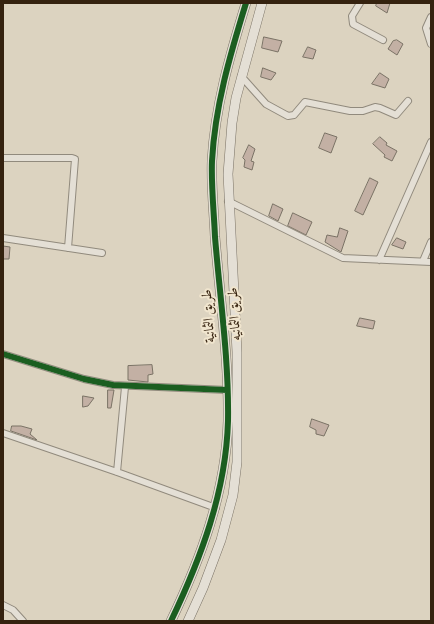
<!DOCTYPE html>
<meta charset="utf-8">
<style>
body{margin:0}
#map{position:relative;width:434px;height:624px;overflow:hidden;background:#dcd3c0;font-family:"Gentium Book Plus",serif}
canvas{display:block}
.frame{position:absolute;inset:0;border:4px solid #35220f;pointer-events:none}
</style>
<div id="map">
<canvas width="434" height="624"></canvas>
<div class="frame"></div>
</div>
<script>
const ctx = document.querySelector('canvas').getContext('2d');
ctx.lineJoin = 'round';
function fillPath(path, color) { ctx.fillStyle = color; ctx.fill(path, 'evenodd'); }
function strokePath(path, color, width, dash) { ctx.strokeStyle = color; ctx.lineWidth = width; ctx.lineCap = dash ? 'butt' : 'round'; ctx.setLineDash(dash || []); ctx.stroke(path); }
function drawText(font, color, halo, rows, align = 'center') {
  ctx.font = font + ' "Gentium Book Plus",Amiri,serif'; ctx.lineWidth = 4; ctx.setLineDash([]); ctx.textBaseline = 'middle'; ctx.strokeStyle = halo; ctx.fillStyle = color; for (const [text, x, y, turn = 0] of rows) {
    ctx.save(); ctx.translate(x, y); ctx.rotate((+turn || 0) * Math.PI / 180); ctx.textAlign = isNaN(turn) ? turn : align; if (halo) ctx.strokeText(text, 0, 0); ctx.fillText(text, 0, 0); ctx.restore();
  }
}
const building = new Path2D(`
 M377,3H390L387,13L376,6Z
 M264,37L282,41L278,52L262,48Z
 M397,40L403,44L397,55L388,49L393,41Z
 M308,47L316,50L313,59L303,57Z
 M263,68L276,73L271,80L261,77Z
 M380,73L389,79L385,88L372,84Z
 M325,133L337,137L331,153L319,148Z
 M380,137L387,143L386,145L397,151L392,161L384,157L385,155L373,144Z
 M249,145L255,149L251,161L254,162L252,170L244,167L245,160L243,158Z
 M370,178L378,182L363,215L355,211Z
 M273,204L283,209L278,221L269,216Z
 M293,213L312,222L306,235L288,226Z
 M340,228L348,231L341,252L325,242L327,235L337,237Z
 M397,238L406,242L403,249L392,245Z
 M3,246L10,247L9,259H3Z
 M360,318L375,321L373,329L357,326Z
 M152,365L153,374L148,375V382L128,380V366Z
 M108,390H114L111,408H108Z
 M83,396L94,398L88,406L83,407Z
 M312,419L329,425L324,436L316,434V430L310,427Z
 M12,426H21L32,429L30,434L37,440L11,431Z`);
const street = new Path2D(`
 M360,3L352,16L353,24L383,40
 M431,17L426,28L431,44
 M241,76L266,104L288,116L294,115L305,102L350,111H363L375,107L380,108L396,115L408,101
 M3,158H72L75,159L68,248
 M228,201L343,258L431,262
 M3,238L102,253
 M379,260L431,142
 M423,261L431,242
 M3,354L84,379L113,385L227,390
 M3,433L117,472L216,508
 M117,472L125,387
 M3,605L13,610L23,621`);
const secondary = new Path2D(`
 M171,621C201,558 226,492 228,421C229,360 220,298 215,237C214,212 211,186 212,161C215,106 230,55 246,3
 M188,621L203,588L221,540L233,495L237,462V352L228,174L232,123L236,98L262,3`);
const cycleway = new Path2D(`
 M3,354L84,379L113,385L227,390
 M171,621C201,558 226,492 228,421C229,360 220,298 215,237C214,212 211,186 212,161C215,106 230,55 246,3`);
const streetNames = [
 ["طريق الثمانيه",235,314,-94],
 ["طريق الثمانية",209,316,-94]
];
fillPath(building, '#c3b0a4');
strokePath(building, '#7a7265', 1);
strokePath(street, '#918a7d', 8);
strokePath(secondary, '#7a7265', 10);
strokePath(street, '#e4dfd5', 6);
strokePath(secondary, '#e4dfd5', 9);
strokePath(cycleway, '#1b5e20', 6);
drawText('14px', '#35220f', '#f0e5ce', streetNames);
</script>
